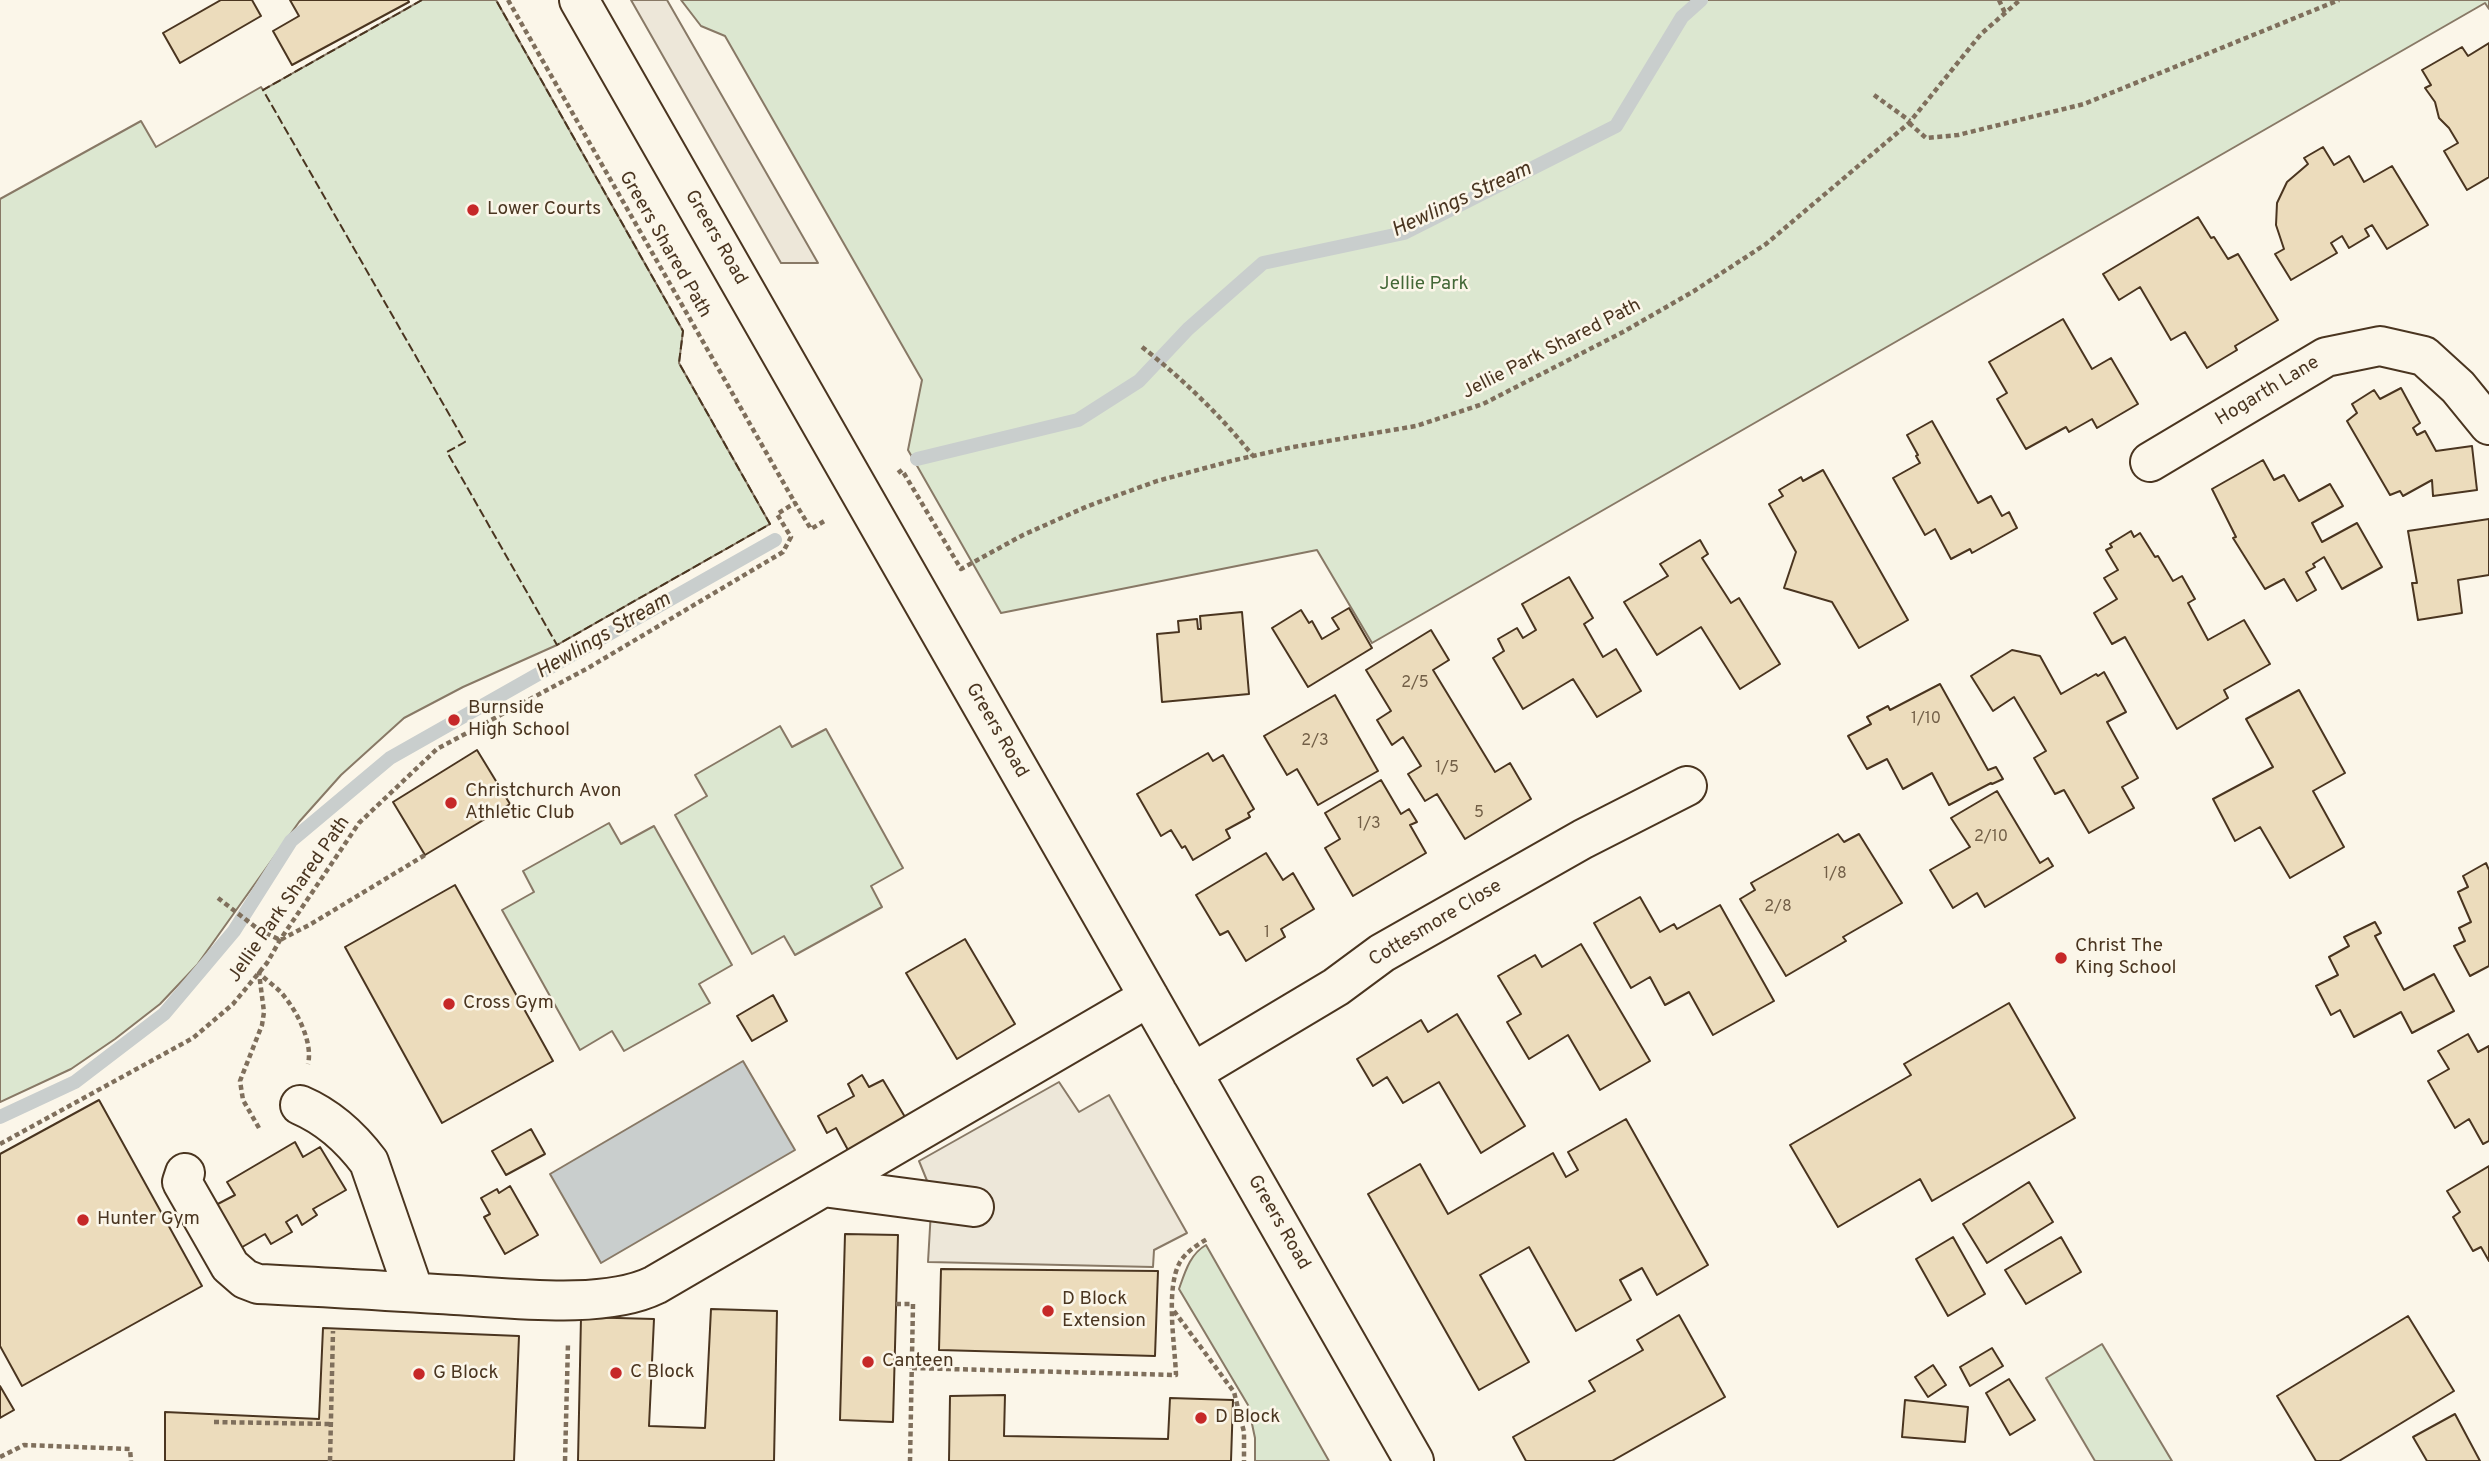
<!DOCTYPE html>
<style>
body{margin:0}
canvas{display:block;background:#fbf6e9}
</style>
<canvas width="2489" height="1461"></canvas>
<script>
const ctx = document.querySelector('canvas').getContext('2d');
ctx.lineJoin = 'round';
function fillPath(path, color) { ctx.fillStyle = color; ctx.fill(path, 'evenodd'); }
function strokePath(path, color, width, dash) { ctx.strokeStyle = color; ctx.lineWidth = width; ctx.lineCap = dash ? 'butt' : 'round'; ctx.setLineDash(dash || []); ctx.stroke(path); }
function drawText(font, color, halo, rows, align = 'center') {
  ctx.font = font + ' Overpass,sans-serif'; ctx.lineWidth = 5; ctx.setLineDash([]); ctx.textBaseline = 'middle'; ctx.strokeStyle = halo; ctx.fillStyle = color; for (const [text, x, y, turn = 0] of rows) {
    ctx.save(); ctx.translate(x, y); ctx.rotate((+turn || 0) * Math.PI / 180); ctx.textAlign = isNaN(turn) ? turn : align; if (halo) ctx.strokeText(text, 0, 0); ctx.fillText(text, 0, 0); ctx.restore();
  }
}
const green = new Path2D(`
 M422,0H496L683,331L679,363L770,524L557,645L463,687L404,718L341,775L299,822L197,965L160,1004L115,1039L71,1069L0,1102V199L141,121L156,147L261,87L263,90Z
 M681,0H2489V9L2485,3L1372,643L1317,550L1001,613L908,450L922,380L725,36L701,26Z
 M780,726L792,747L826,729L903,868L871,886L882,907L795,955L784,936L752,954L675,815L707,796L695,775Z
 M609,823L621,844L654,826L732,965L699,984L710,1003L624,1051L612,1031L580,1050L502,910L534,892L523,871Z
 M1206,1245L1329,1461H1255V1438L1248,1405L1179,1289C1185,1272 1190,1254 1206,1245Z
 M2102,1344L2172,1461H2095L2046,1378Z`);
const parking = new Path2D(`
 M631,0H667L818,263H781Z
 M1059,1082L1079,1112L1109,1095L1187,1233L1154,1250L1153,1267L928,1262L932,1193L919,1161Z`);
const water = new Path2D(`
 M743,1061L795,1150L601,1263L550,1174Z`);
const stream = new Path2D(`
 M917,459L1078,420L1139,381L1188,329L1263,263L1404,233L1616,126L1682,17L1701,0
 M0,1117L75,1082L164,1014L234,931L291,841L390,758L775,540`);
const building = new Path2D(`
 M221,0H252L261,16L180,63L163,33Z
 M290,0H408L409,2L292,65L273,31L299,16Z
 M2489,43V177L2467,190L2444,151L2458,143L2449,128L2439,118L2435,102L2425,88L2431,85L2422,70L2462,47L2468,56Z
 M2323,147L2334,165L2349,156L2364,182L2392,166L2428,225L2387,249L2372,225L2365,229L2369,236L2349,248L2342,236L2331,243L2337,253L2291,280L2275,254L2284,249L2276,225L2277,203L2287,182L2308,164L2304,158Z
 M2198,217L2211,238L2214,237L2228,259L2238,254L2278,320L2235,346L2237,350L2207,368L2185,332L2171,340L2140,287L2119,300L2103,274Z
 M2063,319L2092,369L2111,358L2138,404L2097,428L2092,419L2069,432L2066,427L2026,449L1997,399L2007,393L1989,362Z
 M2401,388L2420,423L2413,428L2417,435L2425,431L2436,451L2472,446L2477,490L2433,496L2432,480L2403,496L2400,491L2390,495L2347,421L2357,413L2352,404L2374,390L2380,399Z
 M1932,421L1978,503L1991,496L2002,516L2009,512L2017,528L1972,553L1970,549L1951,559L1935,529L1925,535L1893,478L1920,463L1916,456L1918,455L1907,435Z
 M2263,460L2274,480L2284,475L2299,501L2330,484L2343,506L2312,523L2322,542L2357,523L2382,567L2342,589L2324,557L2313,564L2315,567L2306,572L2316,590L2297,601L2284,579L2265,589L2233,538L2236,537L2212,489Z
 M1823,470L1908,620L1859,648L1832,602L1784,588L1796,552L1769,504L1783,496L1779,490L1801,477L1803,481Z
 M2489,519V575L2458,580L2462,613L2418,620L2412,583H2417L2408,531Z
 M2131,531L2134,537L2140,533L2155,557L2158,556L2173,581L2182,576L2195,599L2188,603L2208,640L2244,620L2270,664L2224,690L2228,698L2177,729L2125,637L2112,644L2094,613L2117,599L2104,578L2118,570L2106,550L2112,547L2110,544Z
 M1700,540L1708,554L1702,558L1731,603L1739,598L1780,664L1740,689L1701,627L1657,655L1624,602L1668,576L1660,564Z
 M1569,577L1593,618L1584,624L1603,657L1616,649L1641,691L1597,717L1573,679L1523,709L1493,658L1504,651L1498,639L1517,628L1523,638L1536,630L1522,604Z
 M1349,608L1372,648L1308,687L1272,628L1301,610L1309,623L1312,621L1322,639L1339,629L1332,618Z
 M1242,612L1249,694L1162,702L1157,634L1179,632L1178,621L1197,619L1198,629H1201L1200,616Z
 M1431,630L1449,660L1433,670L1495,772L1510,763L1531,799L1465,839L1437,794L1425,801L1408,774L1421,766L1403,737L1392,745L1377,720L1391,711L1366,670Z
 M2012,650L2040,656L2061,694L2096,674L2098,676L2104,672L2126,712L2107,722L2138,778L2122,787L2134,808L2089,833L2064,790L2055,794L2034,758L2046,751L2014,697L1993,711L1971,676Z
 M1940,684L1988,770L1996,767L2003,779L1992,784L1991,783L1949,805L1932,773L1903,789L1887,759L1867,769L1848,736L1871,724L1867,717L1888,706L1890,710Z
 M2299,690L2345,773L2313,791L2344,847L2290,878L2260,827L2235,841L2213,799L2273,767L2246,719Z
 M1335,695L1378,771L1318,805L1297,769L1287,775L1264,736Z
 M477,750L510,804L425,855L393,802Z
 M1208,753L1213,761L1223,755L1254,809L1248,813L1250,817L1226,830L1230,838L1193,860L1185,846L1182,848L1171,830L1161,836L1137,794Z
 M1381,780L1401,814L1409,809L1417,822L1410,825L1426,853L1353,896L1325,848L1340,839L1325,813Z
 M1997,791L2040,863L2048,858L2053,866L1985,907L1977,893L1953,908L1930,870L1970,847L1951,818Z
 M1838,834L1844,842L1859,834L1902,903L1843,937L1846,941L1786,976L1740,899L1755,890L1751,883Z
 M1266,853L1283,880L1293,873L1314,909L1281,929L1285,937L1246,961L1228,931L1220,935L1196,895Z
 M2486,863L2489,870V966L2470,976L2454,946L2465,941L2459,928L2471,922L2458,892L2468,887L2463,876Z
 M455,885L553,1061L442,1123L345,947Z
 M1640,897L1660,932L1674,924L1677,929L1720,905L1774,1001L1713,1035L1689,992L1665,1005L1650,977L1631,988L1594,923Z
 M2375,922L2381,933L2375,936L2404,990L2434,974L2454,1011L2412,1033L2401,1012L2354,1037L2340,1010L2331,1015L2316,986L2338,975L2329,957L2349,946L2344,937Z
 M965,939L1015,1024L957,1059L906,973Z
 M1581,944L1650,1061L1600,1090L1568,1035L1529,1059L1507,1022L1521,1014L1498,976L1535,955L1542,967Z
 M773,995L787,1021L752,1041L737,1016Z
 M2009,1003L2075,1118L1932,1201L1920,1179L1838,1227L1790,1145L1911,1075L1904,1064Z
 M1457,1014L1525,1126L1481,1153L1439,1082L1403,1103L1387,1077L1373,1086L1357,1059L1421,1020L1428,1032Z
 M2468,1034L2478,1052L2489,1046V1141L2483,1144L2469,1119L2455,1128L2428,1081L2449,1069L2438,1051Z
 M862,1075L869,1087L883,1080L905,1117L848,1150L836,1128L827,1133L818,1116L854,1096L848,1084Z
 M99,1100L202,1286L22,1386L0,1346V1154Z
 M1626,1119L1708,1265L1657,1295L1642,1268L1620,1280L1631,1300L1576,1331L1529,1247L1480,1275L1529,1362L1479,1390L1368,1194L1420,1164L1448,1214L1553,1153L1566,1177L1578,1170L1568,1152Z
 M531,1129L545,1154L506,1175L492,1151Z
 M295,1142L303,1157L320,1147L346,1190L313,1209L317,1215L302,1225L297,1215L286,1222L292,1232L271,1244L265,1234L237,1250L212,1207L235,1195L227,1182Z
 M2489,1166V1261L2481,1247L2473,1251L2453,1217L2460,1212L2447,1191Z
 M2029,1182L2053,1222L1987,1263L1963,1224Z
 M510,1186L538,1235L505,1254L484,1217L490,1214L481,1198L497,1189L499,1193Z
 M845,1234L898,1235L893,1422L840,1420Z
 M1953,1237L1985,1294L1948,1316L1916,1259Z
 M2061,1237L2081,1272L2026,1304L2005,1270Z
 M941,1269L1158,1271L1155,1356L939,1350Z
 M711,1309L777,1311L774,1461H578L581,1317L654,1319L649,1426L705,1428Z
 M1679,1315L1725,1397L1612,1461H1526L1513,1437L1595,1391L1589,1381L1643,1350L1637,1340Z
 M2408,1316L2454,1391L2339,1461H2316L2277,1396Z
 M323,1328L519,1336L514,1461H165V1412L319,1419Z
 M1992,1348L2003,1366L1970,1386L1960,1367Z
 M1933,1365L1946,1385L1928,1397L1915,1377Z
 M2009,1379L2035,1420L2010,1435L1986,1393Z
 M0,1386L14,1410L0,1418Z
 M1005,1395L1004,1436L1168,1439L1170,1398L1233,1400L1231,1461H949L950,1396Z
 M1905,1400L1968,1407L1965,1442L1902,1437Z
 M2455,1414L2480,1461H2427L2413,1437Z`);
const path = new Path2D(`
 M508,0L795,503
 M1999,0L2005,13
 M1874,95L1910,121
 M1909,123L1926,138L1958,135L2084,104L2339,0
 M1142,347C1184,380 1220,415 1253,456
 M898,473L902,470L961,569L1023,535L1088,506L1157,481L1235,460L1293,447L1416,426L1483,404L1623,332L1694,291L1766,244L1909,123L1981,34L2020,0
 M218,898L258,929L280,940L311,924L425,855
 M259,1128L243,1100L240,1081L262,1025L264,1012L259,973C267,981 278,988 284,996C298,1013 313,1043 308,1064
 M0,1144L193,1038L233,1004L267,963L280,940L359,823L437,749L588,668L783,552L791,537L777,514L795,503L811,529L826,520
 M896,1304H913L910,1461
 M1174,1311L1234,1392L1244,1432V1461
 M912,1368L1176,1375C1175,1345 1165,1289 1180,1262C1186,1252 1198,1244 1209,1238
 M214,1422L330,1424
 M0,1457L24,1445L130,1449L131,1461
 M330,1461L333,1331
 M565,1461L568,1343`);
const minor = new Path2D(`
 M579,0L1414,1461
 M2150,462L2326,357L2380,346L2424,356L2458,387L2489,425
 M1192,1073L1336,987L1382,953L1583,839L1687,786
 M300,1105C328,1117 351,1138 369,1162L414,1292
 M185,1173L182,1182L230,1266L245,1279L258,1284C324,1287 389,1291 455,1295C512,1298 604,1310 655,1285L1149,997
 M823,1187L974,1207`);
const fence = new Path2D(`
 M422,0L263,90L465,442L447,452L557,645L770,524L679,363L683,331L496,0`);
const markers = [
 [473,210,7,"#c62828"],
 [454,720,7,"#c62828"],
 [451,803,7,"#c62828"],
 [2061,958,7,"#c62828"],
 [449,1004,7,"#c62828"],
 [83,1220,7,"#c62828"],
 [1048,1311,7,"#c62828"],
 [868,1362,7,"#c62828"],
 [616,1373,7,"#c62828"],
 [419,1374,7,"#c62828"],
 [1201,1418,7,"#c62828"]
];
const numberNames = [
 ["2/5",1415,684],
 ["1/10",1926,720],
 ["2/3",1315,742],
 ["1/5",1447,769],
 ["5",1479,814],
 ["1/3",1369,825],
 ["2/10",1991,838],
 ["1/8",1835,875],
 ["2/8",1778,908],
 ["1",1267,934]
];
const poiNames = [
 ["Lower Courts",487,210],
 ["Burnside",468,709],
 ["High School",468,731],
 ["Christchurch Avon",465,792],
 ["Athletic Club",465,814],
 ["Christ The",2075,947],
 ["King School",2075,969],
 ["Cross Gym",463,1004],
 ["Hunter Gym",97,1220],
 ["D Block",1062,1300],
 ["Extension",1062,1322],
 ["Canteen",882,1362],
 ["C Block",630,1373],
 ["G Block",433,1374],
 ["D Block",1215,1418]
];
const streetNames = [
 ["Greers Road",715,238,60],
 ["Greers Shared Path",664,245,60],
 ["Jellie Park Shared Path",1552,350,-27],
 ["Hogarth Lane",2268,392,-31],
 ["Greers Road",996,731,60],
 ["Jellie Park Shared Path",290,900,-55],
 ["Cottesmore Close",1436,924,-31],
 ["Greers Road",1278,1223,60]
];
const parkNames = [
 ["Jellie Park",1424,285]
];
const waterNames = [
 ["Hewlings Stream",1462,201,-25],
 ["Hewlings Stream",604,637,-30]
];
fillPath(green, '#dce7d0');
strokePath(green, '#887966', 2);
fillPath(parking, '#ede7d9');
strokePath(parking, '#887966', 2);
fillPath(water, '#c9cecd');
strokePath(water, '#887966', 2);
strokePath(stream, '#c9cecd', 14);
fillPath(building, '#ecdcbc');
strokePath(building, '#4a3520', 2);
strokePath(minor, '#4a3520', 42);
strokePath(path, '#7f6f5c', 4.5, [5, 3.5]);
strokePath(minor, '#fbf6e9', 38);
strokePath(fence, '#4a3520', 2, [9, 3.5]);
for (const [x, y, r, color] of markers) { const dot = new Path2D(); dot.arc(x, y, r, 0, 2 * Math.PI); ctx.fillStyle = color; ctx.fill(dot); strokePath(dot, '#fbf6e9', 2.5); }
drawText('16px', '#725f47', null, numberNames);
drawText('19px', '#4a3520', '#fbf6e9', poiNames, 'left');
drawText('19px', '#4a3520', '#fbf6e9', streetNames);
drawText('19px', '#436837', '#fbf6e9', parkNames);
drawText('italic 21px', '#4a3520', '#fbf6e9', waterNames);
</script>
